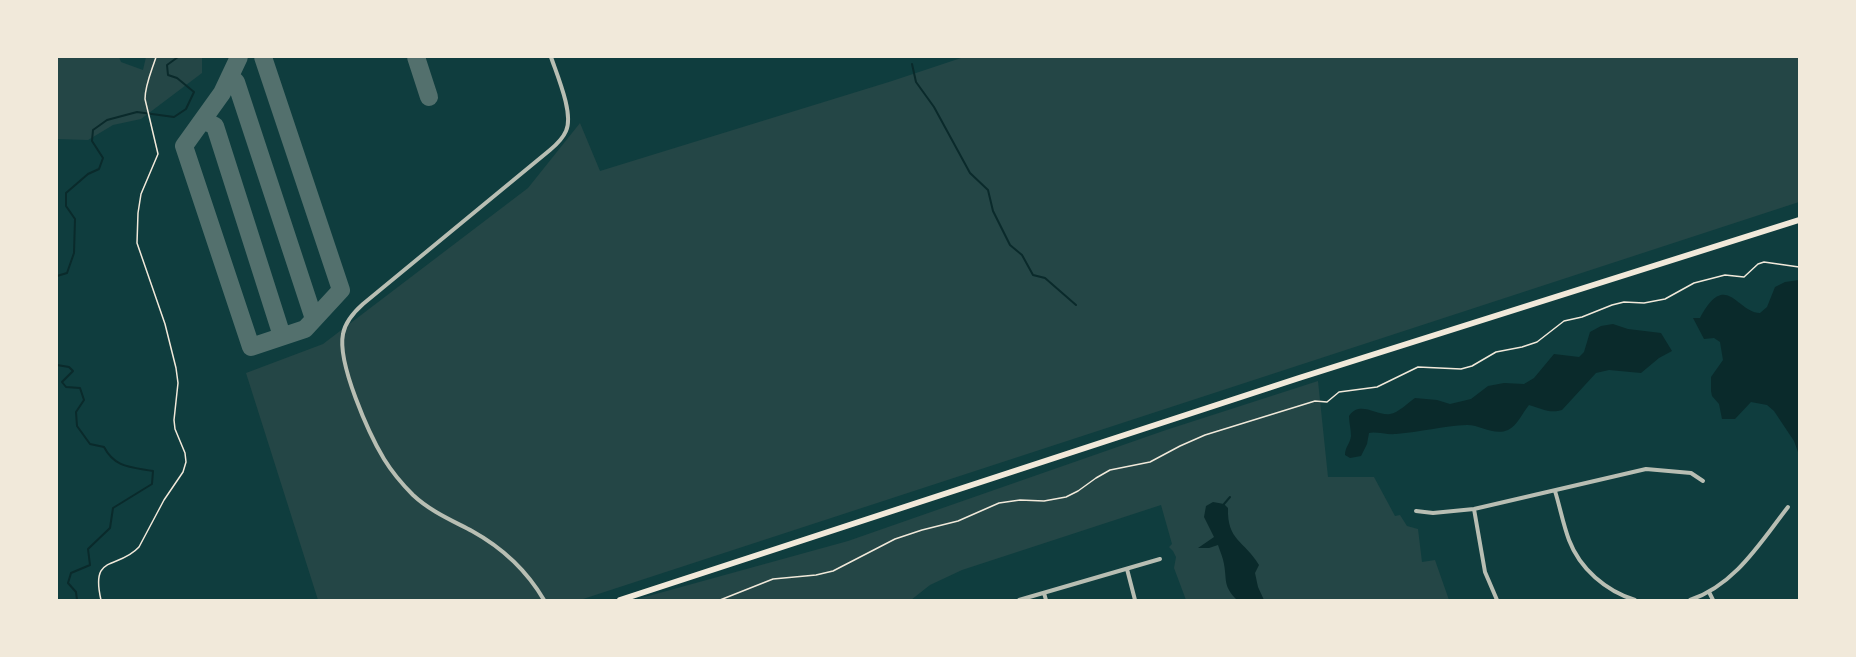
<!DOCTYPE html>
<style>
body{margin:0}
#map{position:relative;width:1856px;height:657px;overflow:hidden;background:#0f3d3e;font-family:Cabin,sans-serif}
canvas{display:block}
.frame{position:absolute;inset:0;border:58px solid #f1e9da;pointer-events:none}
</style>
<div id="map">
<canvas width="1856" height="657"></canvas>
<div class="frame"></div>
</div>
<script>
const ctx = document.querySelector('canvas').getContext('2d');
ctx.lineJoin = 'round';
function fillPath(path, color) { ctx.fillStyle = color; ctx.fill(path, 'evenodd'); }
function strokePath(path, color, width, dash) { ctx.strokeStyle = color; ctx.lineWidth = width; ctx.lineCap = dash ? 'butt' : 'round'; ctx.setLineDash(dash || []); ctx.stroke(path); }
const green = new Path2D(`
 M57,57H119L121,62L143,70L146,57H202V73L141,119L113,125L88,140L57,139Z
 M964,57H1799V202L580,600H318L246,373L323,344L528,188L580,123L600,171L892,81Z
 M1318,381L1328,477H1374L1395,516L1400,515L1407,526L1418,529L1422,562L1435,560L1449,600H1186L1174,568L1176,557L1173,551L1169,547L1172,544L1161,505L962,570L930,585L911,600H634L848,541L1166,430Z`);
const water = new Path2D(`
 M1799,280V465L1798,452L1794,441L1774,411L1767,405L1751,402L1735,419H1722L1719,404L1712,396L1711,391V377L1723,360L1720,342L1714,338L1704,339L1693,318H1700C1726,269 1737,313 1760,313L1767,307L1775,287L1785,282Z
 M1613,324L1628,329L1661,333L1672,351L1659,358L1641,373L1609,370L1596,373L1562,410C1550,414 1540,408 1529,405C1523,412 1517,426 1508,430C1494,436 1481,425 1467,425C1443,426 1420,432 1396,434C1387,435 1375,431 1369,433L1367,444L1361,456L1350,458L1345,455C1345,447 1350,444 1351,436C1351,429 1349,423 1349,416C1360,400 1376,416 1390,414C1398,413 1409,402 1415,398L1437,400L1450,404L1471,399L1488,386L1504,383L1524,384L1534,378L1554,354L1579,357L1584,352L1590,332L1601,326Z
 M1213,502L1224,504L1228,508C1227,541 1244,540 1259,565L1255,573L1258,587L1264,600H1237C1223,586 1227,581 1224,564C1223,558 1220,551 1218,545L1209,548H1198L1214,537L1204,517L1206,506Z`);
const stream = new Path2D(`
 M912,64L916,82L934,107L970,173L988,190L993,211L1010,245L1022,255L1033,275L1045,278L1076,305
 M57,276L67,273L74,253L75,219L66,206V193L88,174L99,169L103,158L92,141L93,130L107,120L137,112L174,117L186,109L194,92L177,78L168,75L167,65L178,57
 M57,365L69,367L73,371L62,382L66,387L80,388L84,400L76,412L77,426L90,444L104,447C115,468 131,467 153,471L152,484L113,508L110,528L88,549L90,565L71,573L68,583L76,592L77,600
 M1224,504L1230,497`);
const taxiway = new Path2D(`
 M239,57L222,93L184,146L251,347L305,329L341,290L263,57
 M416,57L429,97
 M230,76L236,82L314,319
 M203,120L215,126L282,336`);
const path = new Path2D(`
 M101,600C90,553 118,570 139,547L164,500L183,472L186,462L185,453L175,429L174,420L178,383L176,368L165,324L137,243L138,213L141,194L158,154L145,99C145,85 152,70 156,57
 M720,600L773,579L816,575L833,571L895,539L922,530L958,521L999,503L1020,500L1044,501L1066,497L1078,491L1096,478L1110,470L1150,462L1180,446L1205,435L1315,401L1327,402L1339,392L1377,387L1418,367L1461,369L1472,366L1496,352L1522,347L1537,342L1564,321L1582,317L1612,305L1624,302L1644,303L1665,299L1694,283L1725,275L1744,277L1758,264L1764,262L1799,267`);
const minor = new Path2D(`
 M1555,491C1560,507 1563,524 1569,540C1580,569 1606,591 1635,600
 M1474,509L1485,572L1497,600
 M1416,511L1433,513L1474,509L1646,469L1691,473L1703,481
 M1127,569L1135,600
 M1709,592L1713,600
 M1044,593L1046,600
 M544,600C527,571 501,547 472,531C451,520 430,511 413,495C402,484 392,472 384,459C369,434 337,363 343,334C345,322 354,312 363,304L550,150C556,145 563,138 566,131C574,114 557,75 551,57
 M1019,600L1160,559
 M1690,600C1735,585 1760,543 1788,507`);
const primary = new Path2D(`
 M620,600L1299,378L1799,220`);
fillPath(green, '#244646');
fillPath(water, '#0a2a2b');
strokePath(stream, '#0a2a2b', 2);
strokePath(taxiway, '#53706d', 18);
strokePath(path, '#f1e9da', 1.5);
strokePath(minor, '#b8beb3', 4);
strokePath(primary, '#f1e9da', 6);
</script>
